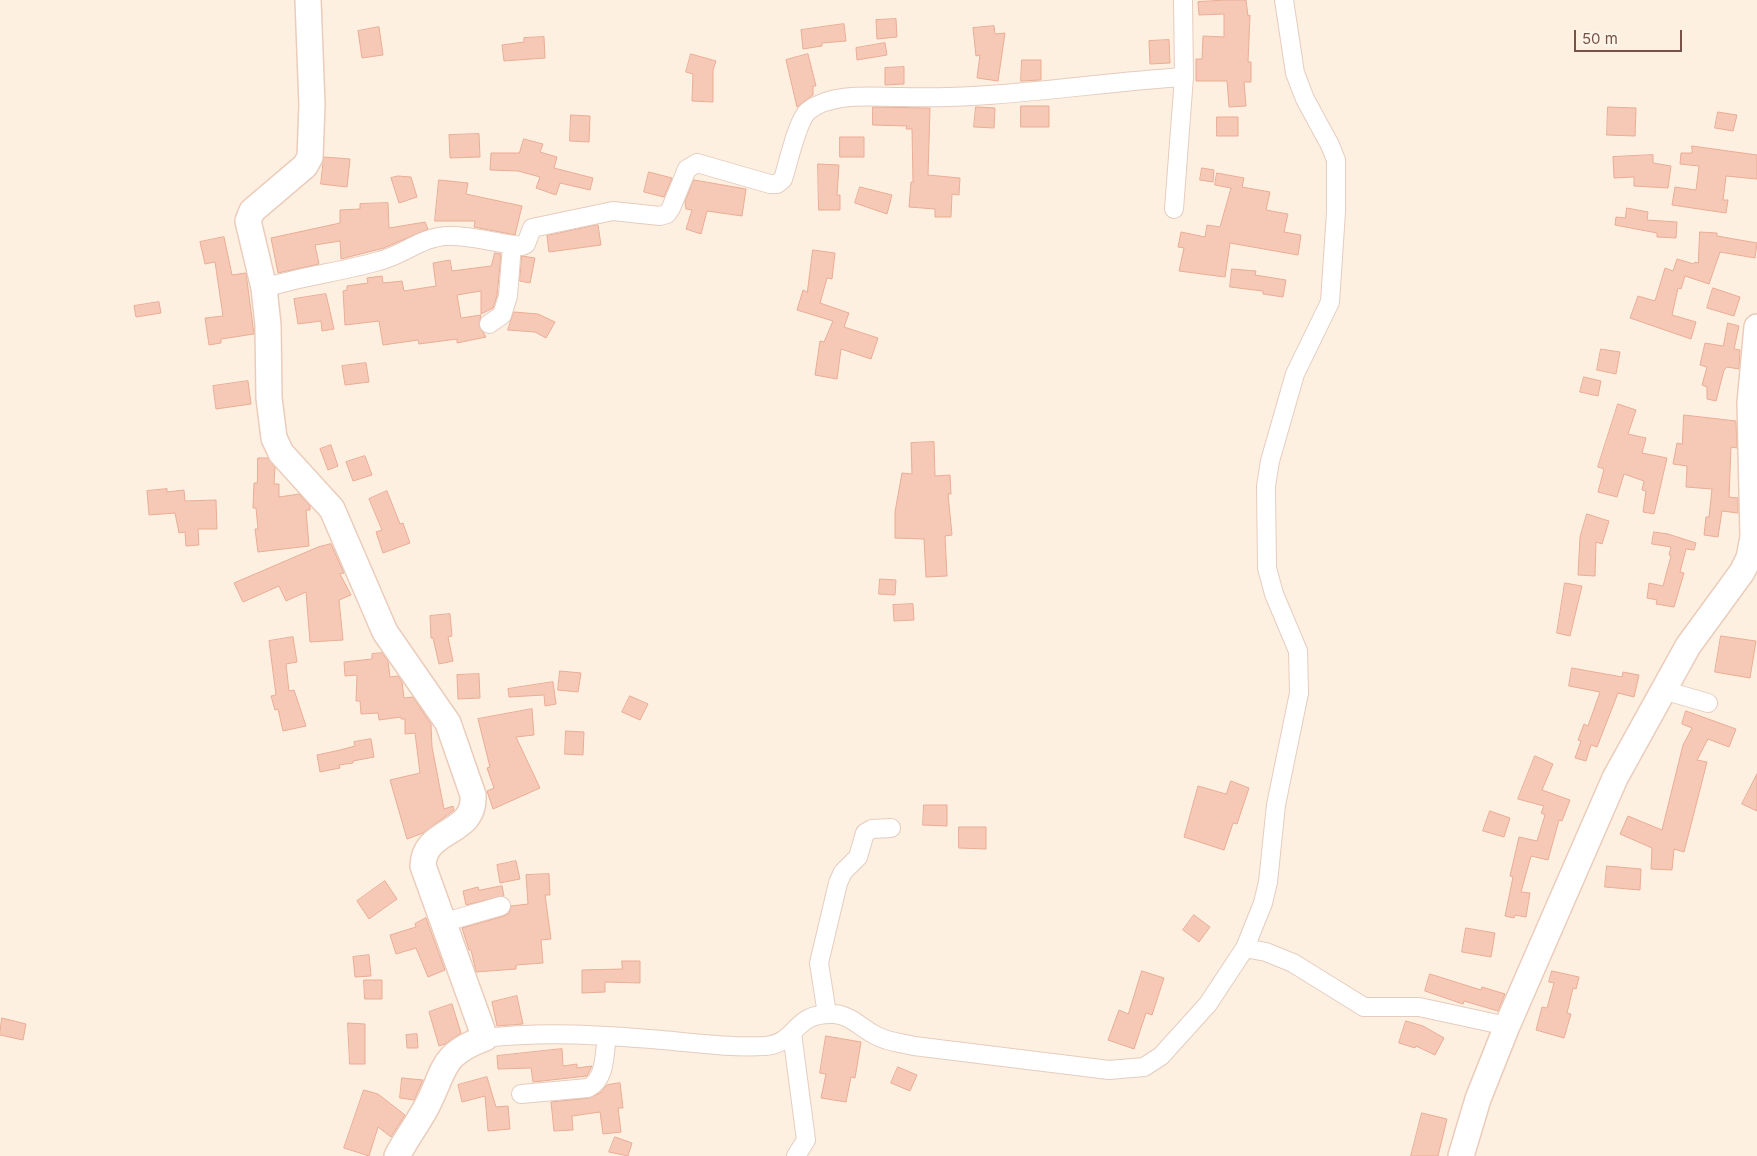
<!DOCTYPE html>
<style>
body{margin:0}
#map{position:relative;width:1757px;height:1156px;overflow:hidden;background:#fef0e1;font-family:Inter,sans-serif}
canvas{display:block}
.scale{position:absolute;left:1574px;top:30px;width:108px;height:22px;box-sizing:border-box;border:2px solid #785246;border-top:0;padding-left:6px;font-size:15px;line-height:18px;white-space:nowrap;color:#785246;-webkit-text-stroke:4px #fff4e9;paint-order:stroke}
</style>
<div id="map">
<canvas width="1757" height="1156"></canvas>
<div class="scale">50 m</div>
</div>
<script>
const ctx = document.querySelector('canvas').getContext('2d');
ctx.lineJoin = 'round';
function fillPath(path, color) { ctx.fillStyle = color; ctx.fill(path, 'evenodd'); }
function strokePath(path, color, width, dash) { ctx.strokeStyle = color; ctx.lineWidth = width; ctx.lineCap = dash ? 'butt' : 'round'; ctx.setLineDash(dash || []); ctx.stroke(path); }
const building = new Path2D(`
 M1227,0H1246L1248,16L1250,15L1248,62H1251V82H1244L1246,106L1229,107L1227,81H1196V59H1202L1203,36L1224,37V14L1199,15L1198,2Z
 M896,19L897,37L877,39L876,20Z
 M844,24L846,41L822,43V46L803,49L801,30Z
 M994,26L995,34L1005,33L998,81L977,78L980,55L976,56L973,28Z
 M379,27L383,55L362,58L358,31Z
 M544,37L545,58L504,61L502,45L524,42V38Z
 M1169,40L1170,63L1150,64L1149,41Z
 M885,43L887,55L857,60L856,48Z
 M691,54L716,61L713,70V102L692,101L693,74L686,72Z
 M808,54L816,86H813V95L797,107L786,60Z
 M1022,60H1041V80L1021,81Z
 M904,67V84L885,85V68Z
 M1021,106H1049V127H1021Z
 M873,107L930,108L928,175L960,178L959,195L952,194L951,217H935V209L909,207L911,182H913L912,129H906L907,126L873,125Z
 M976,107L995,108L994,128L974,127Z
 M1608,107L1636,108L1635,136L1607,135Z
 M1718,112L1737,115L1733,131L1715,128Z
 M571,115L590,116L589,142L570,141Z
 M1217,117H1238V136H1217Z
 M479,134L480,157L450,158L449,135Z
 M840,137H864V157H840Z
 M524,139L543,144L540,152L557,157L554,168L593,178L590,190L560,183L556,195L536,188L540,177L518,171L490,170L491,153H519Z
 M1692,146L1757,155V179L1726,176L1723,200H1728L1726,213L1672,205L1675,187L1696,190L1699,166L1680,164L1681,153H1692Z
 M1653,155V163L1671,166L1668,188L1634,186V177L1614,178L1613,157Z
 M324,157L350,159L347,187L321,184Z
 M818,164L839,165L837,195H840V210H819Z
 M1202,168L1214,170L1213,182L1200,180Z
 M649,172L672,178L664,197L644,192Z
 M1217,173L1244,178L1242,187L1270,192L1266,210L1288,214L1284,232L1301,235L1298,255L1230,243L1225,277L1179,271L1184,248L1178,247L1181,232L1205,237L1207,225L1220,227L1231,188L1215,185Z
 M398,176L411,177L417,197L399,203L391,178Z
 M439,180L468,183L466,194L522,206L515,235L474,227L475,221H435Z
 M694,180L746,189L742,216L707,211L701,234L686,229L692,210L686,209L685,202Z
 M860,187L892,195L887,214L855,203Z
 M388,203L389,228L425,222L428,229L384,248L341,259L340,241L315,245L319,264L278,273L271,238L340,223V210L360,209V204Z
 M1627,208L1648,212L1647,220L1677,222L1676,238L1657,237V233L1615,225L1616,217L1625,218Z
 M598,225L601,245L549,252L547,236Z
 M1700,232L1717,233V236L1757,243L1755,258L1720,252L1709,284L1685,276L1681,289L1678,288L1672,315L1696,322L1691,339L1630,318L1638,296L1655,301L1665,268L1673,271L1677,259L1694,264L1695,262L1698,263Z
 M224,237L232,275L246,273L254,334L221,339V343L209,345L205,318L223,316L215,262L205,264L200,242Z
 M813,250L835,253L832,279L827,278L820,303L849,313L844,327L878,338L871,359L841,349L837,379L815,375L820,341L824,342L833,321L797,310L803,290L807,292Z
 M495,253L501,254L497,296L493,308L481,314V291L457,295L461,318L481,315L479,325L486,337L457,343V339L419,344L418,340L383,345L379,321L345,325L343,291L347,290V286L368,283L367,278L382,276L383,283L402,281L404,291L436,286L433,263L450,260L452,271L491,266Z
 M522,256L535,258L530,283L520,281Z
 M1232,269L1256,271L1255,275L1286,280L1283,297L1263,294V291L1230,287Z
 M1713,288L1740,297L1734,316L1707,308Z
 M326,294L334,329L322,331L321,321L298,324L294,299Z
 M159,302L161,313L136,317L134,306Z
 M514,312L538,314L555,322L546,338L535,332L508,330Z
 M1728,323L1739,326L1734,349L1740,350L1739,369L1727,367L1724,370L1716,401L1707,399V387L1702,385L1707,367L1700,365L1705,343L1723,346Z
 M1601,349L1620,352L1616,374L1597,370Z
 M366,363L369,382L345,385L342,366Z
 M1584,377L1601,381L1598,396L1580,392Z
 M248,381L251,404L216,409L213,386Z
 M1618,404L1636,410L1628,434L1646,438L1642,453L1667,458L1654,514L1643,512L1646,491L1642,490L1644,481L1624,474L1617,497L1598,492L1604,469L1598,467Z
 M1684,415L1736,421L1737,448L1731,447L1729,497L1738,498V513L1722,511L1718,537L1704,535L1706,517H1709L1712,489L1686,487L1687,466L1673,464L1677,443L1682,444Z
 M934,442L935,476L950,475L951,494H948L952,535L945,536L947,576L926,577L924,539L895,538V512L902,473L912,474L911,443Z
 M331,445L338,466L328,470L320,449Z
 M365,456L372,475L353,481L346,462Z
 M258,458H268L275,467L274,484H279V497L299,494L310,506V510H306L309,546L258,552L255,529H258L256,508H253L254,483H257Z
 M167,489V492L184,490L185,501L216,500L217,529H198L199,545L186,546L185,532L179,533L175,513L149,515L147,491Z
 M387,491L400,524L403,523L410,543L383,553L376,532L382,530L369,499Z
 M1587,514L1609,521L1602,544L1596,542L1595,576L1578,575L1580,537Z
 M1654,532L1668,534L1696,543L1694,550L1686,549L1680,572L1684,573L1674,607L1656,604L1657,600L1647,598L1649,583L1663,586L1671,556L1669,555L1671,547L1652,544Z
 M331,544L344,573L340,574L351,595L339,600L343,640L310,642L306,592L286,601L279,586L243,602L234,583L318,547Z
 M880,579L896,580L895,595L879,594Z
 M1565,583L1582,586L1570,636L1557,633Z
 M913,604L914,620L894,621L893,605Z
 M450,614L452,636L448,637L453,661L439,664L433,638H431L430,616Z
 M1721,636L1756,641L1750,678L1715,672Z
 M293,637L297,662L286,664L289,691L294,690L306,726L283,731L278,709L275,710L271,696L276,695L269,641Z
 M382,653L388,661L390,677L398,676L402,682L404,698L413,697L431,724L432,747L444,809L453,806L454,810L423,833L407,839L390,780L420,773L415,733L405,734V719H401V717L379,720L378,713L361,714L360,701H356L357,675L345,676L344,662L372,659V654Z
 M1572,668L1622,677L1623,672L1639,675L1634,697L1618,693L1597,747L1591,745L1586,761L1575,758L1581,741L1578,740L1584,724L1588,726L1600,692L1569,686Z
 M560,671L581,673L578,692L558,690Z
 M479,674L480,698L458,699L457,675Z
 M553,682L556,704L545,706L544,695L509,697L508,689Z
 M630,696L648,704L640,720L622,712Z
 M532,709L534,735L516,737L540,788L493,809L487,791L494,788L487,768L490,767L478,719Z
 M1686,711L1736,729L1729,747L1708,739L1697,760L1707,762L1684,852L1674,849L1672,870L1651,869L1652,848L1620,834L1628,816L1662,830L1683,745L1692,728L1682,724Z
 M566,731L584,732L583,755L565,754Z
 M371,739L374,757L353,761V763L339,765L340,768L320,772L317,755L340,750L355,746L354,742Z
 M1535,756L1553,764L1542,790L1570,800L1562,821L1559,820L1548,860L1531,856L1521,892L1530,893L1526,917L1515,915L1514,918L1505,916L1513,877L1510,876L1519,837L1537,841L1545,815L1541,813L1544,806L1518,799Z
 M1757,774V811L1742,804Z
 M1231,781L1249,788L1237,824L1233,823L1224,850L1184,837L1198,786L1226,794Z
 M924,805H947V826L923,825Z
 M1490,811L1510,818L1504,837L1483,831Z
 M959,827H986V849L959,848Z
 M516,861L520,879L500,883L497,865Z
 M1607,866L1641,869L1640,890L1605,887Z
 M549,874L550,895H545L551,939L541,940L543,963L516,965V969L476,972L471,950H469L462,928L504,916L509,913L511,906L528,904L526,875Z
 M385,881L397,899L369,919L357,901Z
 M502,886L504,896L466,905L463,891L478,887L479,890Z
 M1194,915L1210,927L1199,942L1183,930Z
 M426,918L445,970L428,977L416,948L396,954L390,935L416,927L415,924Z
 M1466,928L1495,933L1491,957L1462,952Z
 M369,955L371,976L355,977L353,957Z
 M622,961H640V983L605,982V992L582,993V970L622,969Z
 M1142,971L1164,978L1152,1015L1146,1013L1134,1049L1108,1040L1119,1010L1128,1014Z
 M1552,971L1579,977L1576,989L1573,988L1567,1013L1571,1014L1564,1038L1536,1030L1542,1007L1547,1008L1554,983L1549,982Z
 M1430,974L1481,990L1482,987L1505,994L1498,1011L1464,1001L1463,1004L1425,991Z
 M364,980H382V999H365Z
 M517,996L523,1024L497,1026L492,1002Z
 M452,1004L461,1033L445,1044L439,1046L429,1012Z
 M2,1018L26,1024L23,1040L0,1035Z
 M1406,1021L1423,1026L1444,1038L1435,1055L1416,1046L1415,1048L1399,1043Z
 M348,1023L365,1024V1064H350Z
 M417,1034L418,1048H407L406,1035Z
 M826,1036L861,1042L855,1078L851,1077L846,1102L821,1098L826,1074L820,1073Z
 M562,1049L563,1066L577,1064V1068L592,1066L587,1076L533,1082L531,1068L498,1069L497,1056Z
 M898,1067L917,1075L910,1091L891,1083Z
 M487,1077L496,1107L508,1106L510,1129L488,1131L485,1096L462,1102L458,1085Z
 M402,1078L423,1080L414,1100L400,1098Z
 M620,1083L623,1108H618L621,1132L603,1134L600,1112L572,1116L573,1130L554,1131L551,1102L589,1098L600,1093L607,1085Z
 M364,1090L378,1094L405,1115L391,1137L378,1127L369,1156L344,1148Z
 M1422,1113L1447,1119L1438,1156H1411Z
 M615,1137L632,1143L628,1156L609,1152Z`);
const street = new Path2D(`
 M1183,0L1184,77
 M264,288C302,276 341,272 379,261C403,255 422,237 447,236C473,235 497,244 522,246L526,244L532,228L613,211L660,216L667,214L671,208L687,169L697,163L770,184H777L783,179C788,164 797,121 808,111C832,92 872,97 900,97C996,100 1089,83 1184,77L1174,209
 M489,324L502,315L508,296L512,245
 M1663,690L1708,703
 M445,922L501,906
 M1245,948L1263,903L1268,882L1276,805L1299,693L1298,651L1274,594L1267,568L1266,486L1270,461L1295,374L1330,302L1336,212V160L1330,145L1305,99L1295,73L1284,0
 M827,1014L819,963L838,883L843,872L858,857L865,833L872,829L891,828
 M792,1033L806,1140L796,1156
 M485,1038C544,1031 603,1035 662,1040C696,1043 731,1048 765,1046C799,1043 792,1012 834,1014C851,1015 862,1029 877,1036C888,1042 902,1043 914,1046L1109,1070L1144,1067L1161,1056L1208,1004L1245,948L1266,952L1293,963L1364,1007H1419L1507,1026
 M521,1094L588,1088C606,1079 604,1055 607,1036`);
const secondary = new Path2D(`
 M308,0L312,105L310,157L305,166L252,211L248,221L264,288L268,325L269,398L274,438L281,453L332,509L385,632L448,723L473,795C476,836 424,827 423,866L485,1038C440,1055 446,1069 427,1106C418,1123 406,1139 397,1156
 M1461,1156L1478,1099L1507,1026L1615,778L1688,646L1742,572L1749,558L1753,537L1750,403L1757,327`);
fillPath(building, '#f6c8b6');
strokePath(building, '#eaac95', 1);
strokePath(street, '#e5ccbf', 20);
strokePath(secondary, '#ebccbb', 28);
strokePath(street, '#fff', 18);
strokePath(secondary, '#fff', 25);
</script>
